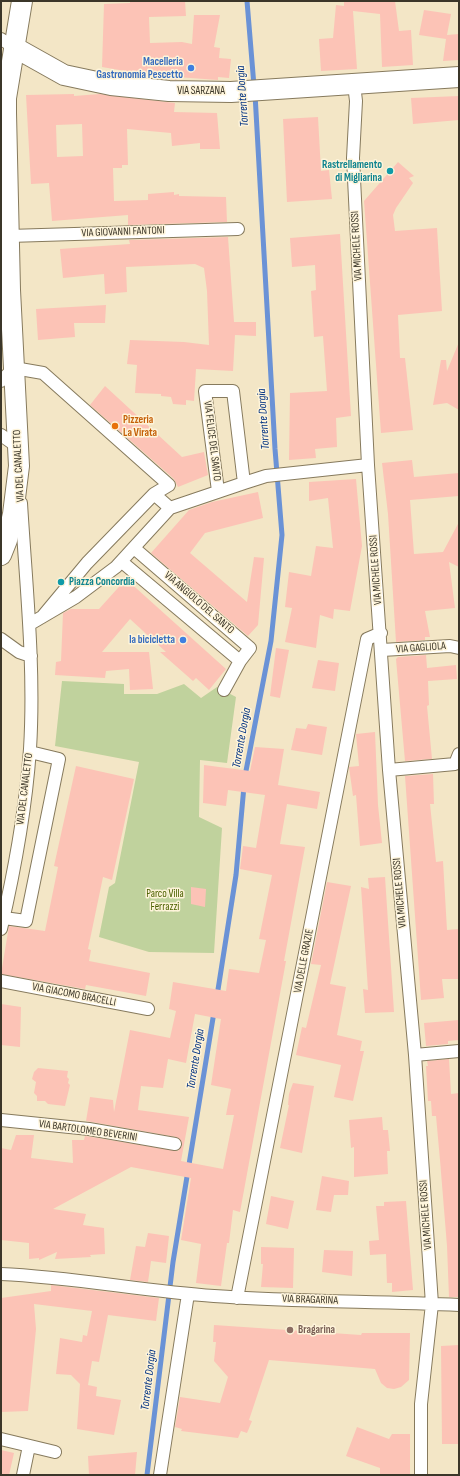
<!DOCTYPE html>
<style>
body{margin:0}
#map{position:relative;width:460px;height:1476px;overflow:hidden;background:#f3e6c6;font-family:"Sofia Sans Condensed",sans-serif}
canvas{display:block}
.frame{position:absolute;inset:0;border:2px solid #3b3629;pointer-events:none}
</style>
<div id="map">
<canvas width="460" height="1476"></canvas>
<div class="frame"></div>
</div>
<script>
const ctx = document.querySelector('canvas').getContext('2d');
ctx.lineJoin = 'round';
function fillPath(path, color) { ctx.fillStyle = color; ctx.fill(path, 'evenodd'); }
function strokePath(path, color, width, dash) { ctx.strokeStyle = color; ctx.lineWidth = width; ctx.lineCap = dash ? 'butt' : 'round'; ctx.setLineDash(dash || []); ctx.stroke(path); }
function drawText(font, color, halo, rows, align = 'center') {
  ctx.font = font + ' "Sofia Sans Condensed",sans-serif'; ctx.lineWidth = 3; ctx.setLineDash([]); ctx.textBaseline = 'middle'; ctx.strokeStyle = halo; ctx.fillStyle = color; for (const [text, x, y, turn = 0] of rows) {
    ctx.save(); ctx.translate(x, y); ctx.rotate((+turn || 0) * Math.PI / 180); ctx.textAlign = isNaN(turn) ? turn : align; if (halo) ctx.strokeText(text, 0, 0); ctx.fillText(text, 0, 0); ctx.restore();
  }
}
const green = new Path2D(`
 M62,681L124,684V694H157L184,684L201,698L217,687L236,697L227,763L200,760L199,817L222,828L214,953L149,952L99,937L109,887L115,883L139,762L55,746Z`);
const stream = new Path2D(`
 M247,1L254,86
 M245,776L271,641L282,535L275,449L255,94
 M217,996L236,875L244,786
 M147,1475L173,1262L214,1012`);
const building = new Path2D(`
 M130,1H185L186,16L149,17L150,43L182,42L192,44L194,15H220L214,47L220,48L219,58L231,59L229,78L218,77V80L177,77V80L102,67L104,4L130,3Z
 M344,1H395L399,31L411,30L413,65L382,67L380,14L353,11L357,69L321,71L319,39L333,38L336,5L344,6Z
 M424,10L451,14L447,35L459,34V60L443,61L446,39L419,35Z
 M74,94V96L100,94L175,103L174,112L217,113L220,149H200V143L172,146L171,133L127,129L128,165H122V168H113L114,201L148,200V194L174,192V195L179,194V196L226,197L227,222L128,225V215L52,221L49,183L31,184L26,95ZM82,124L83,156L57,157L56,125Z
 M459,96V120L413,124L411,98Z
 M318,117L321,171L329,170L332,199L287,202L283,119Z
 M398,162L414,176L409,178L413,183L396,208L393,215L395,231L437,228L442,311L398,315L400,358H405L413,430L381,433L364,201Z
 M340,234L351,416L336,418L337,447L315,449L316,458L289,460L290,393L327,391L323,336L314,337L311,291L316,290L315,265L292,267L290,238Z
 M228,237L234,322H256V336L235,335L233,371L196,369L194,401L186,400V405L173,404L171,397L161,396V394L135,393L137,365L127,364L130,340L184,342L209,345L207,291L204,268L195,264L126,267L127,292L105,294L104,274L63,278L60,249L130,244L129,240Z
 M106,305L105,323H74L75,337L38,340L36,309Z
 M459,342V410L447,403L433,405L441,360H446L447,371Z
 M105,386L182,457L204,452L208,475L178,487L174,479L90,405Z
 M412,460L414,477L459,473V496L410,500L414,554L443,552L459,522V567L449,562L455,608L425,611L430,637H425V640L396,642L388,514L382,463Z
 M356,479L362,546L350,611L334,609L333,619L320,615L316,648L285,642L292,608L285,607L289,572L311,576L316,546L333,548L328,498L309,501V482Z
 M258,492L263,518L205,533L190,553L247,602L254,557L264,558L258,625L248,636L151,553L189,510L212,502Z
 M126,579L226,669L209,690L196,678L193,681L160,652H166L130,619L102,652H149L153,689L130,690L129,669L106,671L105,678L55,675L56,662L61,661L63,613L71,609H99Z
 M276,648L289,650L280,698L270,696Z
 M426,655L427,668L456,665L457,679L428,681L429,705L427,706L432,759L405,761L396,659L398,657Z
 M318,660L339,663L335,691L312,688Z
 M308,724L327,727L322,755L291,750L296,728L306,729Z
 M375,732L378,805L382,843L360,846L356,795L353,796L349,767L359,766L356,734Z
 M255,747L284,749L278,785L320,792L317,809L287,804L280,844L305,847L284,961H286L240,1212L233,1210L229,1243H227L221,1286L196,1283L201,1244L181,1240L191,1178L131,1167L53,1209L86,1214L83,1225L104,1228L105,1254L90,1255L91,1257L55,1259L57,1252L39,1260V1258L29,1259V1243L1,1240V1148L11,1150L16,1135H34L31,1158L73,1163L72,1140H84L85,1136L178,1151L182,1146V1142L176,1137L86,1121L90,1097L113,1100L114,1112L130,1030L170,1038L176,1011L169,1009L173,982L226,991L229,969L259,973L266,940L259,939L272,875L240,869L243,846L256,848L265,795L228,790L226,806L203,803L204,765L250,771ZM195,1014L221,1019L211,1085L231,1089L226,1115H234L223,1169L181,1161L189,1117L138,1110L141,1086L163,1088L168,1059L186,1063Z
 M76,766L134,779L112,880L103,877L88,949L91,950L89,961L150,973L146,996L86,985L85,989L1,974L9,926L45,931L58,867L54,866Z
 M433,774L434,804H430L436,862L443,861L447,930L459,929V979H442L444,998L421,1000L405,776Z
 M385,877L394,1012L365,1013L363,989L368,990L361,887L369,889L368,878Z
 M327,882L351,886L330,984L346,987L337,1035L362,1041L360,1051H364L353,1101L334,1097L341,1065L296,1055L302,1027L306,1028L321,965L311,964Z
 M191,887L206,889L205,907L191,904Z
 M1,1004L21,1007L20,1047L1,1045Z
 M459,1020V1040L448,1041V1044L426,1046L424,1023Z
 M449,1059L451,1094L459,1093V1297H449L447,1246L440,1160L436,1116H432L431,1101H428L426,1066H428L427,1061Z
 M38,1068L68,1071L67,1077L69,1079L68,1083L70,1085L65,1106L48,1104L45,1101H37V1096L34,1093L36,1082L32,1079L34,1072Z
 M293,1083L314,1086L302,1153L280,1148L289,1105H288L289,1094Z
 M382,1117L383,1130H388L390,1151H387L388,1174L354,1177V1147L351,1148L349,1120Z
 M322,1176L349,1181L348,1195H334L331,1212L316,1210Z
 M271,1196L294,1201L288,1229L266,1224Z
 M406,1201L413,1290L392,1292V1283H387L386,1254L370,1255L369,1241L379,1240L376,1206H384V1202Z
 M148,1233L169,1236L166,1263L151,1261L148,1282L130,1280L136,1246L145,1247Z
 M261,1247L294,1248L293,1288L261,1287L263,1264H261Z
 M324,1250L353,1251L352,1276L322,1272Z
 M51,1285L159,1298L156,1321L108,1315L99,1362L92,1361L88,1385L97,1387L96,1396L121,1400L114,1435L77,1429L80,1384L71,1375L56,1374L60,1338L82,1342L83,1335L87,1336L92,1311L34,1304L36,1329L28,1411L1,1412V1298L51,1291Z
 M214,1325L361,1335L362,1333H410L409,1380L401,1387L394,1389L387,1388L381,1383L375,1369L269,1360L249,1420L252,1421L247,1433L241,1431L238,1438L181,1431L182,1429L175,1427L180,1397L220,1403L228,1377L214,1361L216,1342H213Z
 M459,1345V1444H442L441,1346Z
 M357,1427L389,1439L392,1434H410V1475H380V1468L346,1456Z
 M1,1450L14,1453L9,1475H1Z
 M137,1452L135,1475H89L88,1456Z`);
const street = new Path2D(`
 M1,39L14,47
 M354,84L356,101L353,158L368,465L389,770L415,1055L432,1304L421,1404V1475
 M9,236L238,229
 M1,381L14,368L43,373L169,485L154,494
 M1,435L18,447
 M244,483L266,476L368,465
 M170,508L244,483L233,391H205L218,491
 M122,562L240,661L250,648L134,548
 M30,624L76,597L116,567L170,508L154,494L87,563L42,617
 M1,639L19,652L31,656
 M382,650L450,646L459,648
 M224,690L240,661
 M389,770L455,764L459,754
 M4,918L26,921L59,759L30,752
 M1,929C14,873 26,806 30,749C35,667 26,585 21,503
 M1,981L148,1009
 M415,1055L459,1051
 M1,1120L89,1129L175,1144
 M1,1274C72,1277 143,1291 214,1296C296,1302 378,1301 459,1305
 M237,1298L367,639L381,633
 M1,1439L55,1452
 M23,1475L29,1446
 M160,1475L188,1294`);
const primary = new Path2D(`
 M14,47L64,75L111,85L169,91L231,92L459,77
 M1,555L7,540L13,514L19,466L10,290L6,113V98L22,1`);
const markers = [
 [191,68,4,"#3f7fe0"],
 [390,171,4,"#0f9aa8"],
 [115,426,4,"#e8710a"],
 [61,582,4,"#0f9aa8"],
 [183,640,4,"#3f7fe0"],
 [290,1330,4,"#8d6e63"]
];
const shopNames = [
 ["Macelleria",183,62],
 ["Gastronomia Pescetto",183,75],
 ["la bicicletta",175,640]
];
const streetNames = [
 ["VIA SARZANA",201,91],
 ["VIA GIOVANNI FANTONI",123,232,-2],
 ["VIA MICHELE ROSSI",357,246,-93],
 ["VIA FELICE DEL SANTO",212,441,83],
 ["VIA DEL CANALETTO",19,466,-93],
 ["VIA MICHELE ROSSI",376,570,-94],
 ["VIA ANGIOLO DEL SANTO",199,603,41],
 ["VIA GAGLIOLA",421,648,-4],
 ["VIA DEL CANALETTO",25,789,-83],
 ["VIA MICHELE ROSSI",400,893,-95],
 ["VIA DELLE GRAZIE",304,961,-79],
 ["VIA GIACOMO BRACELLI",74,995,11],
 ["VIA BARTOLOMEO BEVERINI",88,1131,8],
 ["VIA MICHELE ROSSI",426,1215,-94],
 ["VIA BRAGARINA",310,1300,2]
];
const cultureNames = [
 ["Rastrellamento",382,165],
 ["di Migliarina",382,178],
 ["Piazza Concordia",69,582,"left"]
];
const foodNames = [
 ["Pizzeria",123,420],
 ["La Virata",123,433]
];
const parkNames = [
 ["Parco Villa",165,894],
 ["Ferrazzi",165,907]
];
const educationNames = [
 ["Bragarina",298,1330]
];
const waterNames = [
 ["Torrente Dorgia",243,96,-94],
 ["Torrente Dorgia",264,419,-94],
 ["Torrente Dorgia",242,738,-80],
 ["Torrente Dorgia",196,1059,-81],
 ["Torrente Dorgia",149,1380,-83]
];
fillPath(green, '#c0d29d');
strokePath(stream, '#6a92d6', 5);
fillPath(building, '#fcc3b6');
strokePath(street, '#867a5d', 14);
strokePath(primary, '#867a5d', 22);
strokePath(street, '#fff', 12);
strokePath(primary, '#fff', 20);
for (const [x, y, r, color] of markers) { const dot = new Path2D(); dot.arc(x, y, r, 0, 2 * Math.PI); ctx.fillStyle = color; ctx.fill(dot); strokePath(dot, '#fef4da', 1.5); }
drawText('bold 11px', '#366cbe', '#fef4da', shopNames, 'right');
drawText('11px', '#3b3629', '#fef4da', streetNames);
drawText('bold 11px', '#0d838f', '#fef4da', cultureNames, 'right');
drawText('bold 11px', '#c56008', '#fef4da', foodNames, 'left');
drawText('11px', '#4b6000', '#fef4da', parkNames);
drawText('bold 11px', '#785e54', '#fef4da', educationNames, 'left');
drawText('italic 12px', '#023282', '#fef4da', waterNames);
</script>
